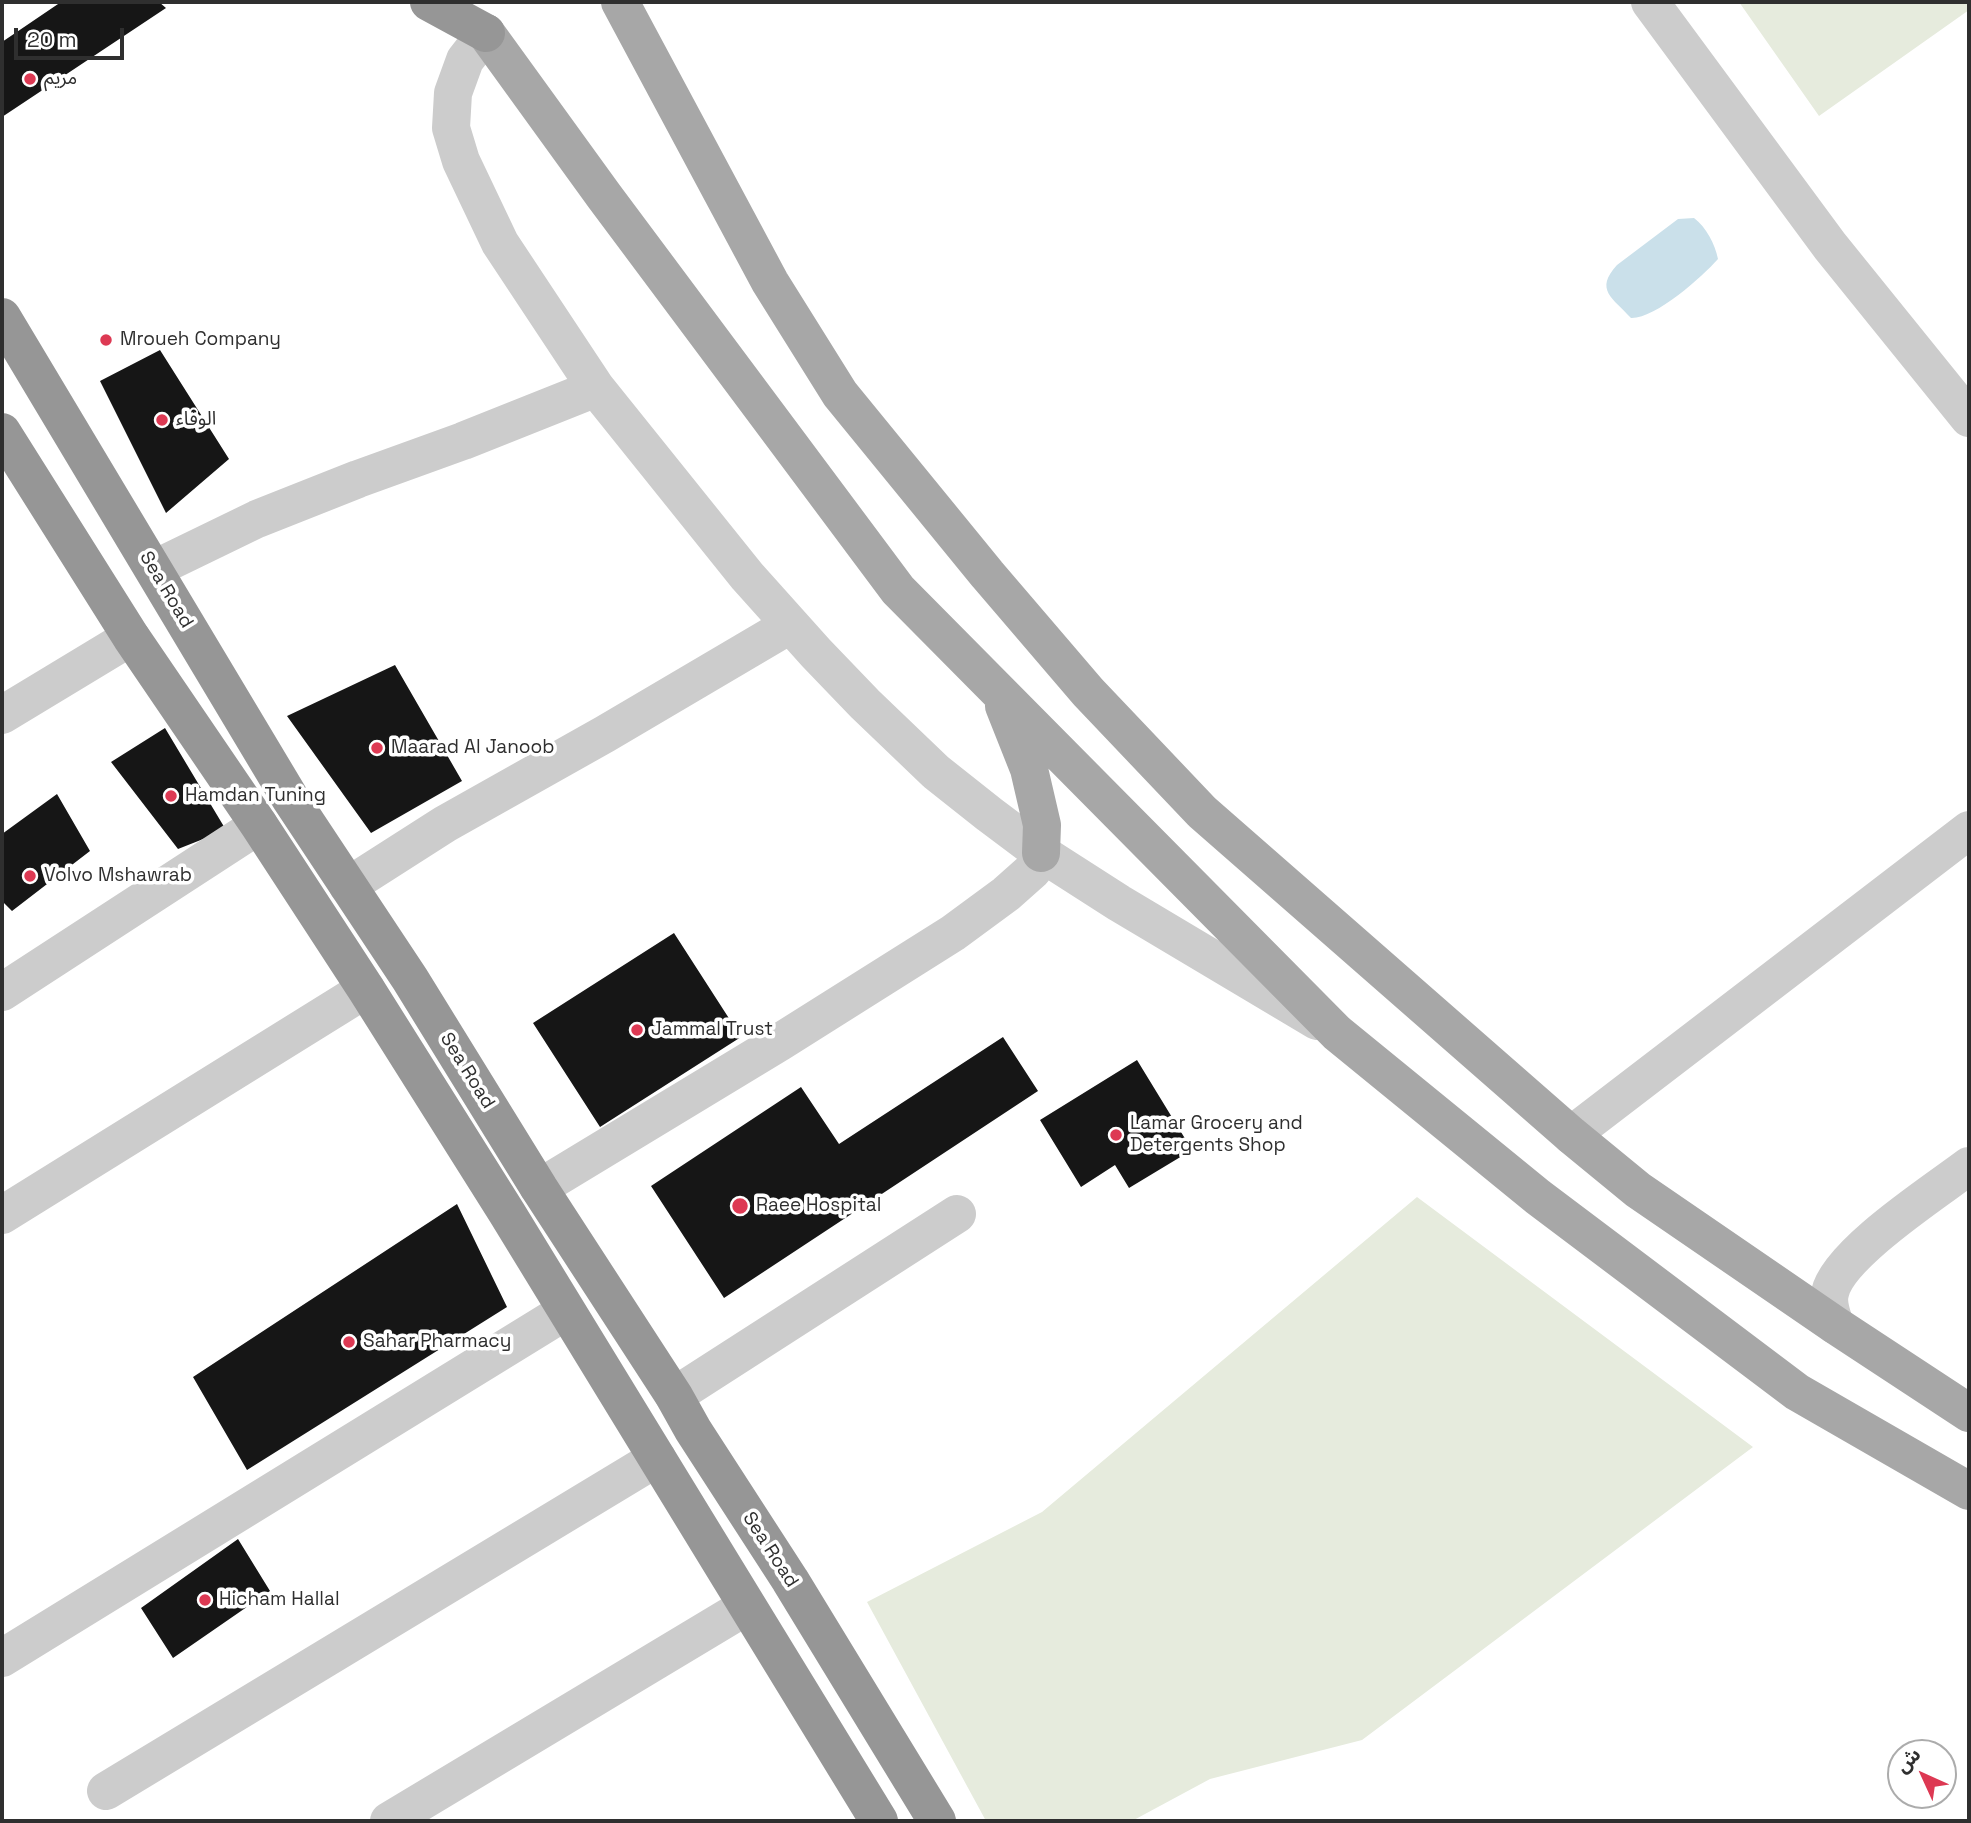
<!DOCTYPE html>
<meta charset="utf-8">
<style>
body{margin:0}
#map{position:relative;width:1971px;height:1823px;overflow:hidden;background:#fff;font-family:"Space Grotesk","Noto Sans Arabic",sans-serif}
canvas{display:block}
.frame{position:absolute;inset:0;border:4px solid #2f2f2f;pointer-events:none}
.north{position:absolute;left:1887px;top:1739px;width:70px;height:70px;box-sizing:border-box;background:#fff;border:2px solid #acacac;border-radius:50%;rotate:315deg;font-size:19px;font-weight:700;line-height:28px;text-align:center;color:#2f2f2f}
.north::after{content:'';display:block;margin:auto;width:24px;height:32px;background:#dd3953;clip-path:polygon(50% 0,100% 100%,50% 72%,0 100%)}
.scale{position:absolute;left:14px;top:28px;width:110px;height:32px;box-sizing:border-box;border:4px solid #2f2f2f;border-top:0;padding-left:9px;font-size:21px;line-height:24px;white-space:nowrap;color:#2f2f2f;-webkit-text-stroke:5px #fff;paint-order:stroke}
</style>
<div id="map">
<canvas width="1971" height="1823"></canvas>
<div class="frame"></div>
<div class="north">ش</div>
<div class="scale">20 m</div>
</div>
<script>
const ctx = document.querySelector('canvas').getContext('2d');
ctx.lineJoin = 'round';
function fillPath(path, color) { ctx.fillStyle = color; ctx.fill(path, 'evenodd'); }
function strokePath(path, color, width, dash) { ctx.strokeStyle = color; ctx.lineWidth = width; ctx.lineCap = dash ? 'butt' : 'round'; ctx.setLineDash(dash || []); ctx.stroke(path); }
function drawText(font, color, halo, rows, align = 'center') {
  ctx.font = font + ' "Space Grotesk","Noto Sans Arabic",sans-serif'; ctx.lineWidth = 7; ctx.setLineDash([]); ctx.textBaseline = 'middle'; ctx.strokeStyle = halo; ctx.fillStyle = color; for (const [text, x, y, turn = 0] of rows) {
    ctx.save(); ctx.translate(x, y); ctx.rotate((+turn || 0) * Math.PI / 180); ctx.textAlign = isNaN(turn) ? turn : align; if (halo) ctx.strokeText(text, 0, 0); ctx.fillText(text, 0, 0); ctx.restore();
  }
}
const green = new Path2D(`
 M1739,2H1969V10L1819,116Z
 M1417,1197L1753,1447L1362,1740L1210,1779L1132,1821H986L867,1602L1042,1512Z`);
const water = new Path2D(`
 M1694,218C1706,227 1715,244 1718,259C1702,277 1655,319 1631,318C1613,298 1594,290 1617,265L1678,219Z`);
const building = new Path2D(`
 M61,2H159L166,8L2,117V42Z
 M160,350L229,459L166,513L100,381Z
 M395,665L462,781L371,833L287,716Z
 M165,728L226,830L178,849L111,762Z
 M57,794L90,851L12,911L2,901V834Z
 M674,933L741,1037L600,1127L533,1023Z
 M1003,1037L1038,1091L724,1298L651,1186L801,1087L839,1144Z
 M1137,1060L1192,1150L1129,1188L1115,1165L1081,1187L1040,1120Z
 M457,1204L507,1307L247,1470L193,1377Z
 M238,1539L270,1591L173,1658L141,1608Z`);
const minor = new Path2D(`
 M1650,2L1830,246L1969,418
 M486,33L465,60L453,93L451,128L461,161L500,243L596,388L747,576L816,653L865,704L936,772L989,814L1041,853L1119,903L1317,1021
 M154,569L257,519L358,479L463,441L596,388
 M2,715L131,637
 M348,886L445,824L605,734L790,625
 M2,992L259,825
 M1571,1135L1969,830
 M539,1188L780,1042L953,933L1006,894L1033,870L1041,853
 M2,1215L366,989
 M1835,1325C1832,1315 1827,1304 1830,1293C1838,1254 1936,1191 1969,1166
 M674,1396L957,1214
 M2,1658L566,1311
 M106,1791L657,1458
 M389,1821L747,1606`);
const major = new Path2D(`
 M620,2L770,282L840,394L987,574L1088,692L1202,812L1571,1135L1638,1190L1835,1325L1969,1413
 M486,33L604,196L898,590L1337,1033L1538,1197L1797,1392L1969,1491
 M1004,706L1029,769L1042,825L1041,853`);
const highway = new Path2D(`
 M429,2L486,33
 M2,317L290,798L410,979L539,1188L674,1396L693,1430L790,1580L937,1821
 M2,432L131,637L259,825L366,989L507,1213L879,1821`);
const markers = [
 [30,79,7,"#dd3953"],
 [106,340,7,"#dd3953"],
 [162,420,7,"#dd3953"],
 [377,748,7,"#dd3953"],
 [171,796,7,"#dd3953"],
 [30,876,7,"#dd3953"],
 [637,1030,7,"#dd3953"],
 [1116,1135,7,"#dd3953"],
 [740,1206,9,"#dd3953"],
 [349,1342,7,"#dd3953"],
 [205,1600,7,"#dd3953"]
];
const poiNames = [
 ["مريم",44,79],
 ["Mroueh Company",120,340],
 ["الوفاء",176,420],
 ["Maarad Al Janoob",391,748],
 ["Hamdan Tuning",185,796],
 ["Volvo Mshawrab",44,876],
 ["Jammal Trust",651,1030],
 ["Lamar Grocery and",1130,1124],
 ["Detergents Shop",1130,1146],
 ["Raee Hospital",756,1206],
 ["Sahar Pharmacy",363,1342],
 ["Hicham Hallal",219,1600]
];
const streetNames = [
 ["Sea Road",166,590,59],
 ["Sea Road",467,1071,58],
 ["Sea Road",770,1550,57]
];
fillPath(green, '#e6ebdd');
fillPath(water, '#cae0ea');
fillPath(building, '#161616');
strokePath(minor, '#ccc', 38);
strokePath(major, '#a7a7a7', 38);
strokePath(highway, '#969696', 38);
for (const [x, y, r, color] of markers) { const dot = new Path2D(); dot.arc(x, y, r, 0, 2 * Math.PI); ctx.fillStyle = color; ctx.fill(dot); strokePath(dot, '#fff', 2.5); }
drawText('19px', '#2f2f2f', '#fff', poiNames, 'left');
drawText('19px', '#2f2f2f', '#fff', streetNames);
</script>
